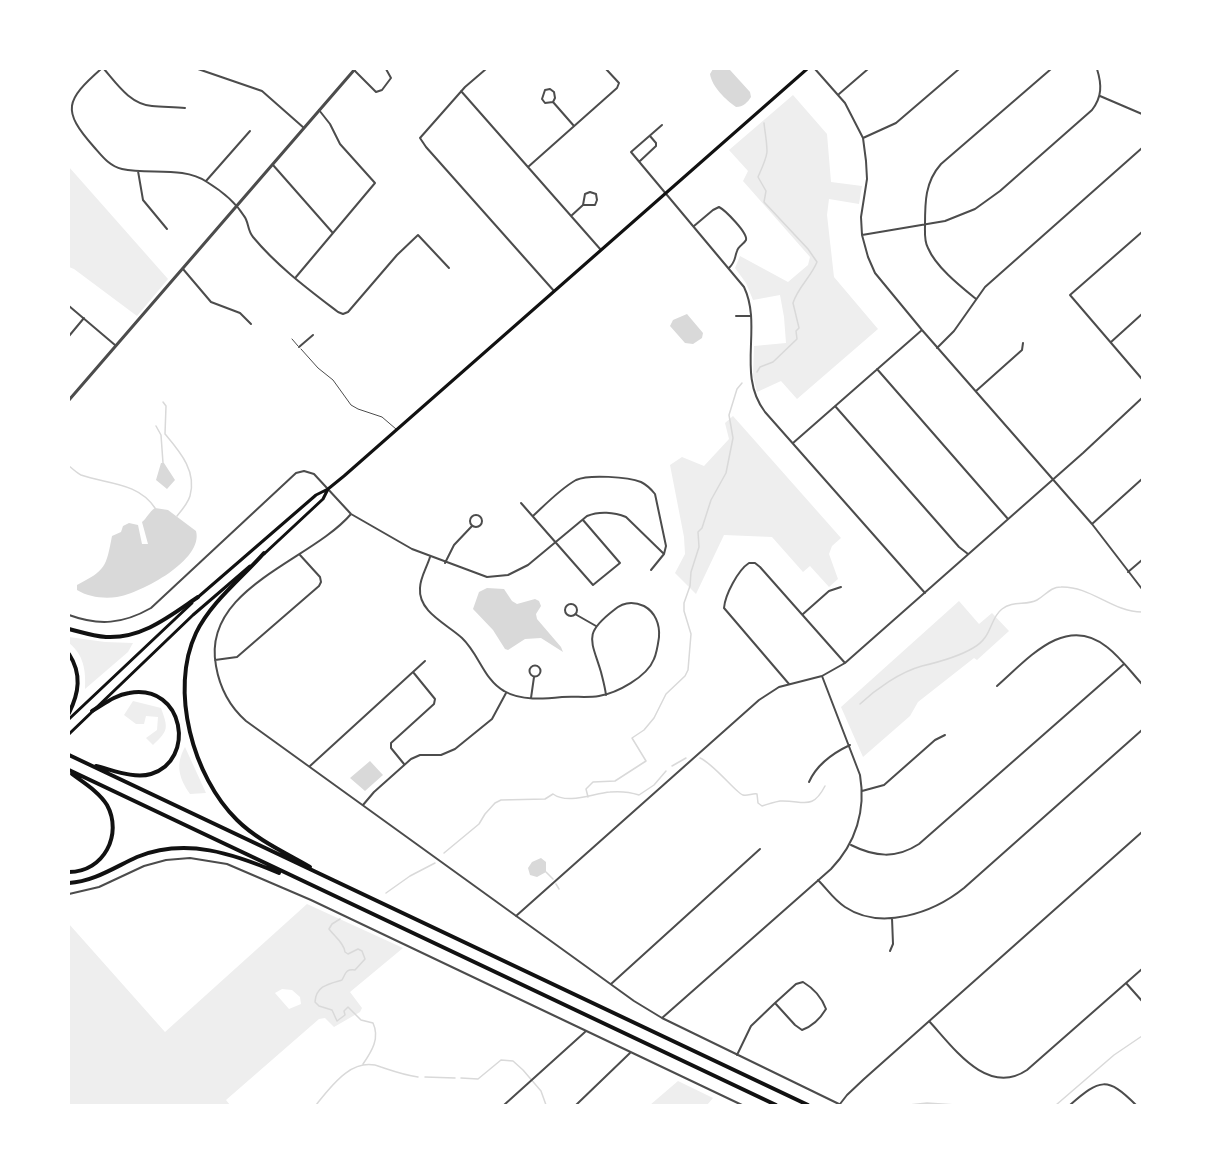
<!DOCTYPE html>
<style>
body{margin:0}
#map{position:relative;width:1211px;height:1174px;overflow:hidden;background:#fff;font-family:"Sofia Sans Condensed",sans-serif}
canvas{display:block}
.frame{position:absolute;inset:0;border:70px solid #fff;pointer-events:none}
</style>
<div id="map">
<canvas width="1211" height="1174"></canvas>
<div class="frame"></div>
</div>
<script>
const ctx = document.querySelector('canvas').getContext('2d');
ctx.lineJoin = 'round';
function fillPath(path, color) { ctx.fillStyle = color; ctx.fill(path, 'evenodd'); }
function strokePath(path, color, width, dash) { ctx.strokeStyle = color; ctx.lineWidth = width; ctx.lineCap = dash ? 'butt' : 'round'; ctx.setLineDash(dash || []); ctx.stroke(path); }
const green = new Path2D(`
 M793,95L827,134L831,182L862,186L859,204L829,199L827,215L834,277L878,329L797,399L781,381L757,392L753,376L754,346L786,343L784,317L780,295L753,300L746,283L735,268L740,256L788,282L808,265L810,257L743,181L748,171L729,150Z
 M69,167L168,279L137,316L74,269L69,267Z
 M733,416L841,538L832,546L829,554L838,579L829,587L810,566L803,572L772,537L724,535L696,594L675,573L685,554L684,537L670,465L682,457L704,466L729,439L725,423Z
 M959,601L979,624L992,613L1009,631L977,660L974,658L918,702L910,716L863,757L841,707Z
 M69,637L105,642L133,643L128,652L85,689C86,671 84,655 69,643Z
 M133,701L161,708C168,728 169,730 153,745L146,738L157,730L158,717L146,716L144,724H136L124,715Z
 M185,747L206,793L190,794C179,778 175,765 185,747Z
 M307,904L403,948L350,992L362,1008L360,1012L334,1027L325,1018L319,1019L226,1100L230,1105H69V924L165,1032ZM282,989L292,990L300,997L301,1004L289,1009L275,993Z
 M678,1081L713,1098L707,1105H650Z`);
const water = new Path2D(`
 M713,69L730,70L750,92L751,97C748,102 743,107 736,107C726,100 712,87 710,74Z
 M687,314L703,333L702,338L693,344L685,343L670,326L673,320Z
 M161,463H164L175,480L167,489L156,480Z
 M155,508L168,510L196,531C204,560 141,593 117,597C104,599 88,597 77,590V585C106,570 106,567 112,536L121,532L123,526L129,523L138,525L142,544H148L142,522C147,518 149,512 155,508Z
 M487,588L504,589L512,601L517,604L535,599L539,601L541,606L536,614L537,619L561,647L563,652L541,638L525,639L508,650L505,649L493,630L473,609L479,592Z
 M370,761L383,775L365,791L350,778Z
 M541,858L546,862V872L537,877L530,875L528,868L532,862Z`);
const stream = new Path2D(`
 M757,372L760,367L773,362L797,339L796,331L799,328L793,303C798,287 811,277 817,262L808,249L764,202L766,191L758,177C761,170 766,160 767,152C767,142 765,133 764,123
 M163,402L166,406L165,434C180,452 197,471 190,496C188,503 182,510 177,516
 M156,426L161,435L163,463
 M69,466C73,469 77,473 81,475C106,484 138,482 155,508
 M860,704C876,689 900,672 922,666C939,662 958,657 973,648C993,637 989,619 1002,609C1013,600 1026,606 1037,600C1046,595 1050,587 1061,587C1091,586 1112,612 1142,612
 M700,758C714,764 738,795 743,795C748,796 753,793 757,794L758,803L762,806C768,804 775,802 780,801C804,800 812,811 825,786
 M672,766L686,758
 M588,797L586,789L593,782L615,781L646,761L632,738L644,730L654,718L666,694L685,676L688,670L691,634L684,611V603L690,586L691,572L699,547L698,532L702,528L711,500L726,473L733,438L729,415L737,389L742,383
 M444,853L479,824L485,814L495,803L501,800L545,799L553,794C568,805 594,793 610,792C621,791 630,792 639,795L654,785L666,771
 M546,872L553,879
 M556,884L559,889
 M386,893L410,876L435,863
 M340,919L332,924L329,929C335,937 344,943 345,952L348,954L358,949L362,951L365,959L355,970C345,969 346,973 342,980C328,984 316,986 315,1002L319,1006L332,1010L337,1021L345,1015L344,1011L348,1007L361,1020L373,1023C380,1038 372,1051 363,1064
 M425,1077L455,1078
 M461,1078L478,1079L501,1060L513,1061L523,1070L541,1091L546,1105
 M316,1105C332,1085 353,1056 381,1067C393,1071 404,1075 418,1077
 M909,1105L927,1103L956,1105
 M1056,1105L1114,1055L1142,1036`);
const service = new Path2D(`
 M292,339L298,346
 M301,349L318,368L333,380L351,405L358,409L382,417L396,429`);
const minor = new Path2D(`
 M101,69C66,100 61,110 94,147C102,156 109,166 122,169C149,175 183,166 207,182C220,190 236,203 244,216C249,222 247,230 253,237C277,266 308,289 338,312L343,314L348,312L397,255L418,235L449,268
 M104,69C117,84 130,104 152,106C163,107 174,107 185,108
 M198,69L262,91L304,128
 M486,69L465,87L420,138L426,147L554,291
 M815,69L845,103L863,138L866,161L867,179L861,217L862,235L868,257L875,273L922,330L1092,524L1142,589
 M354,70L376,92L382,90L391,78L386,69
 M461,91L601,250
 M839,94L868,69
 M1100,96L1142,114
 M553,102L545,103L542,99L545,90L550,89L554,92L555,98L553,102L574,126
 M662,125L631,152L744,287C763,327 736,374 765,412L925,593
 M863,138L896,123L959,69
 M640,161L656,146V143L650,136
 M273,165L332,232
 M528,167L617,88L619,83L606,69
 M138,171L143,200L167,229
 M206,181L250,131
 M571,216L583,205H595L597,200L596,194L590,192L585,194L583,205
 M694,226L713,210L719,207C725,210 748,233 746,240C744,244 738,246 737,251C734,259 736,261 729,268
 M1142,232L1070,295L1142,379
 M862,235L945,221L975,209L1000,191L1092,110C1102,97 1102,85 1097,69
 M183,269L211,302L240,313L251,324
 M296,277L375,183L340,144L330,124L319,110
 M976,299C960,286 936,267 928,248C924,241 925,233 925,225C925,202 925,182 941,164L1051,69
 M69,306L115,345
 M736,316H751
 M69,336L84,318
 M1111,342L1142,314
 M299,347L313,335
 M937,348L954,331L985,287L1142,148
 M877,369L1008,519
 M976,391L1022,350L1023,343
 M835,406L959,547L968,554
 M793,443L922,330
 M521,503L593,585L620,563L583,520
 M351,514C311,561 201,588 216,666C220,689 229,706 246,721L634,1001L662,1018L841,1105
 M470 521a6 6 0 1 1 12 0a6 6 0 1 1-12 0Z
 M533,516C546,504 560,489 576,480C589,474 628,477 641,482C647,485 651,489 655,494L666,546L664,554L651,570
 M1092,524L1142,479
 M430,557C427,567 420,578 420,588C418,612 447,624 462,638C479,654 484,680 504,691C521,701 544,699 562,697C575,696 587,698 599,696C617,693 647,677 654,659C657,652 658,644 659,637C660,624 655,612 644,606C633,601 623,602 614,610C583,634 591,639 601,672C603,680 605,687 606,695
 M445,563L454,545L472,526
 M1128,572L1142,560
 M565 610a6 6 0 1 1 12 0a6 6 0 1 1-12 0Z
 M575,614L596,626
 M803,614L829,591L841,587
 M69,615C99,626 123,624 151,608L296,473L304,471L314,474L351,514L412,549L487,577L508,575L528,565L587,516C599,511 614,512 626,517L664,554
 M215,660L237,657L319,586L321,582L320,577L300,555
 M529.5 671a5.5 5.5 0 1 1 11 0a5.5 5.5 0 1 1-11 0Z
 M789,684L724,608C725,595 738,570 749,563H755L760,567L845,663
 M997,686C1027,660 1065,613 1107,647C1120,657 1131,672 1142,684
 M531,698L534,677
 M404,764L391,748V743L434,704L435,699L413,672
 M310,766L425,661
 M809,782C817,764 833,753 850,745
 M862,791L884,785L935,740L945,735
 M363,805L374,792L411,759L420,755H441L455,749L492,719L506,693
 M851,845C875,857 896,859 919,844L1124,664
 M818,880C827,889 834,900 845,907C881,931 933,913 964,888L1142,730
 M69,894L99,887L144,866L166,860L190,858L227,864L311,900L742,1105
 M516,916L759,700L779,687L822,676L845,663L1083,453L1142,398
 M890,951L893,944L892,918
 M803,982C813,988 822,998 826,1009C820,1019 813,1026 802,1030L795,1025L775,1003L796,984Z
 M1126,983L1142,1001
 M611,984L760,849
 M662,1018L831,869C856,843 866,810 860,775L822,676
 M929,1021C953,1047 987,1097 1027,1070L1142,969
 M737,1055L751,1026L775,1003
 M840,1104L847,1095L864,1079L1142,832
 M504,1105L585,1032
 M576,1105L630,1053
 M1070,1105C1100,1079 1107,1076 1136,1105`);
const tertiary = new Path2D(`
 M69,400L355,69`);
const secondary = new Path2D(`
 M264,554L323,499L328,489
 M197,598L316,495L328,489L344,476L807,69
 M69,719L192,603
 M69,734L193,615L250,566`);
const motorway = new Path2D(`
 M264,553C242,578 211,602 196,633C169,690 193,777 237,820C257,840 286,853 310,867
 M69,629C81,632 93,636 106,637C142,639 170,616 198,597
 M69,654C82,674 79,693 69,713
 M92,711C104,704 115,695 129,693C185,683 196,761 151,774C134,779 113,770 96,766
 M69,755L808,1105
 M69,770L776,1105
 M69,872C104,872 123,834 107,805C99,792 84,783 72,774
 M69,883C93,882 115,867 137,857C186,837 234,854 279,873`);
fillPath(green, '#eee');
fillPath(water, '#d9d9d9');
strokePath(stream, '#d9d9d9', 1.5);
strokePath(service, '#4c4c4c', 1);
strokePath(minor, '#4c4c4c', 2);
strokePath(tertiary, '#4c4c4c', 3);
strokePath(secondary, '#111', 3);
strokePath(motorway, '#111', 4);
</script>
